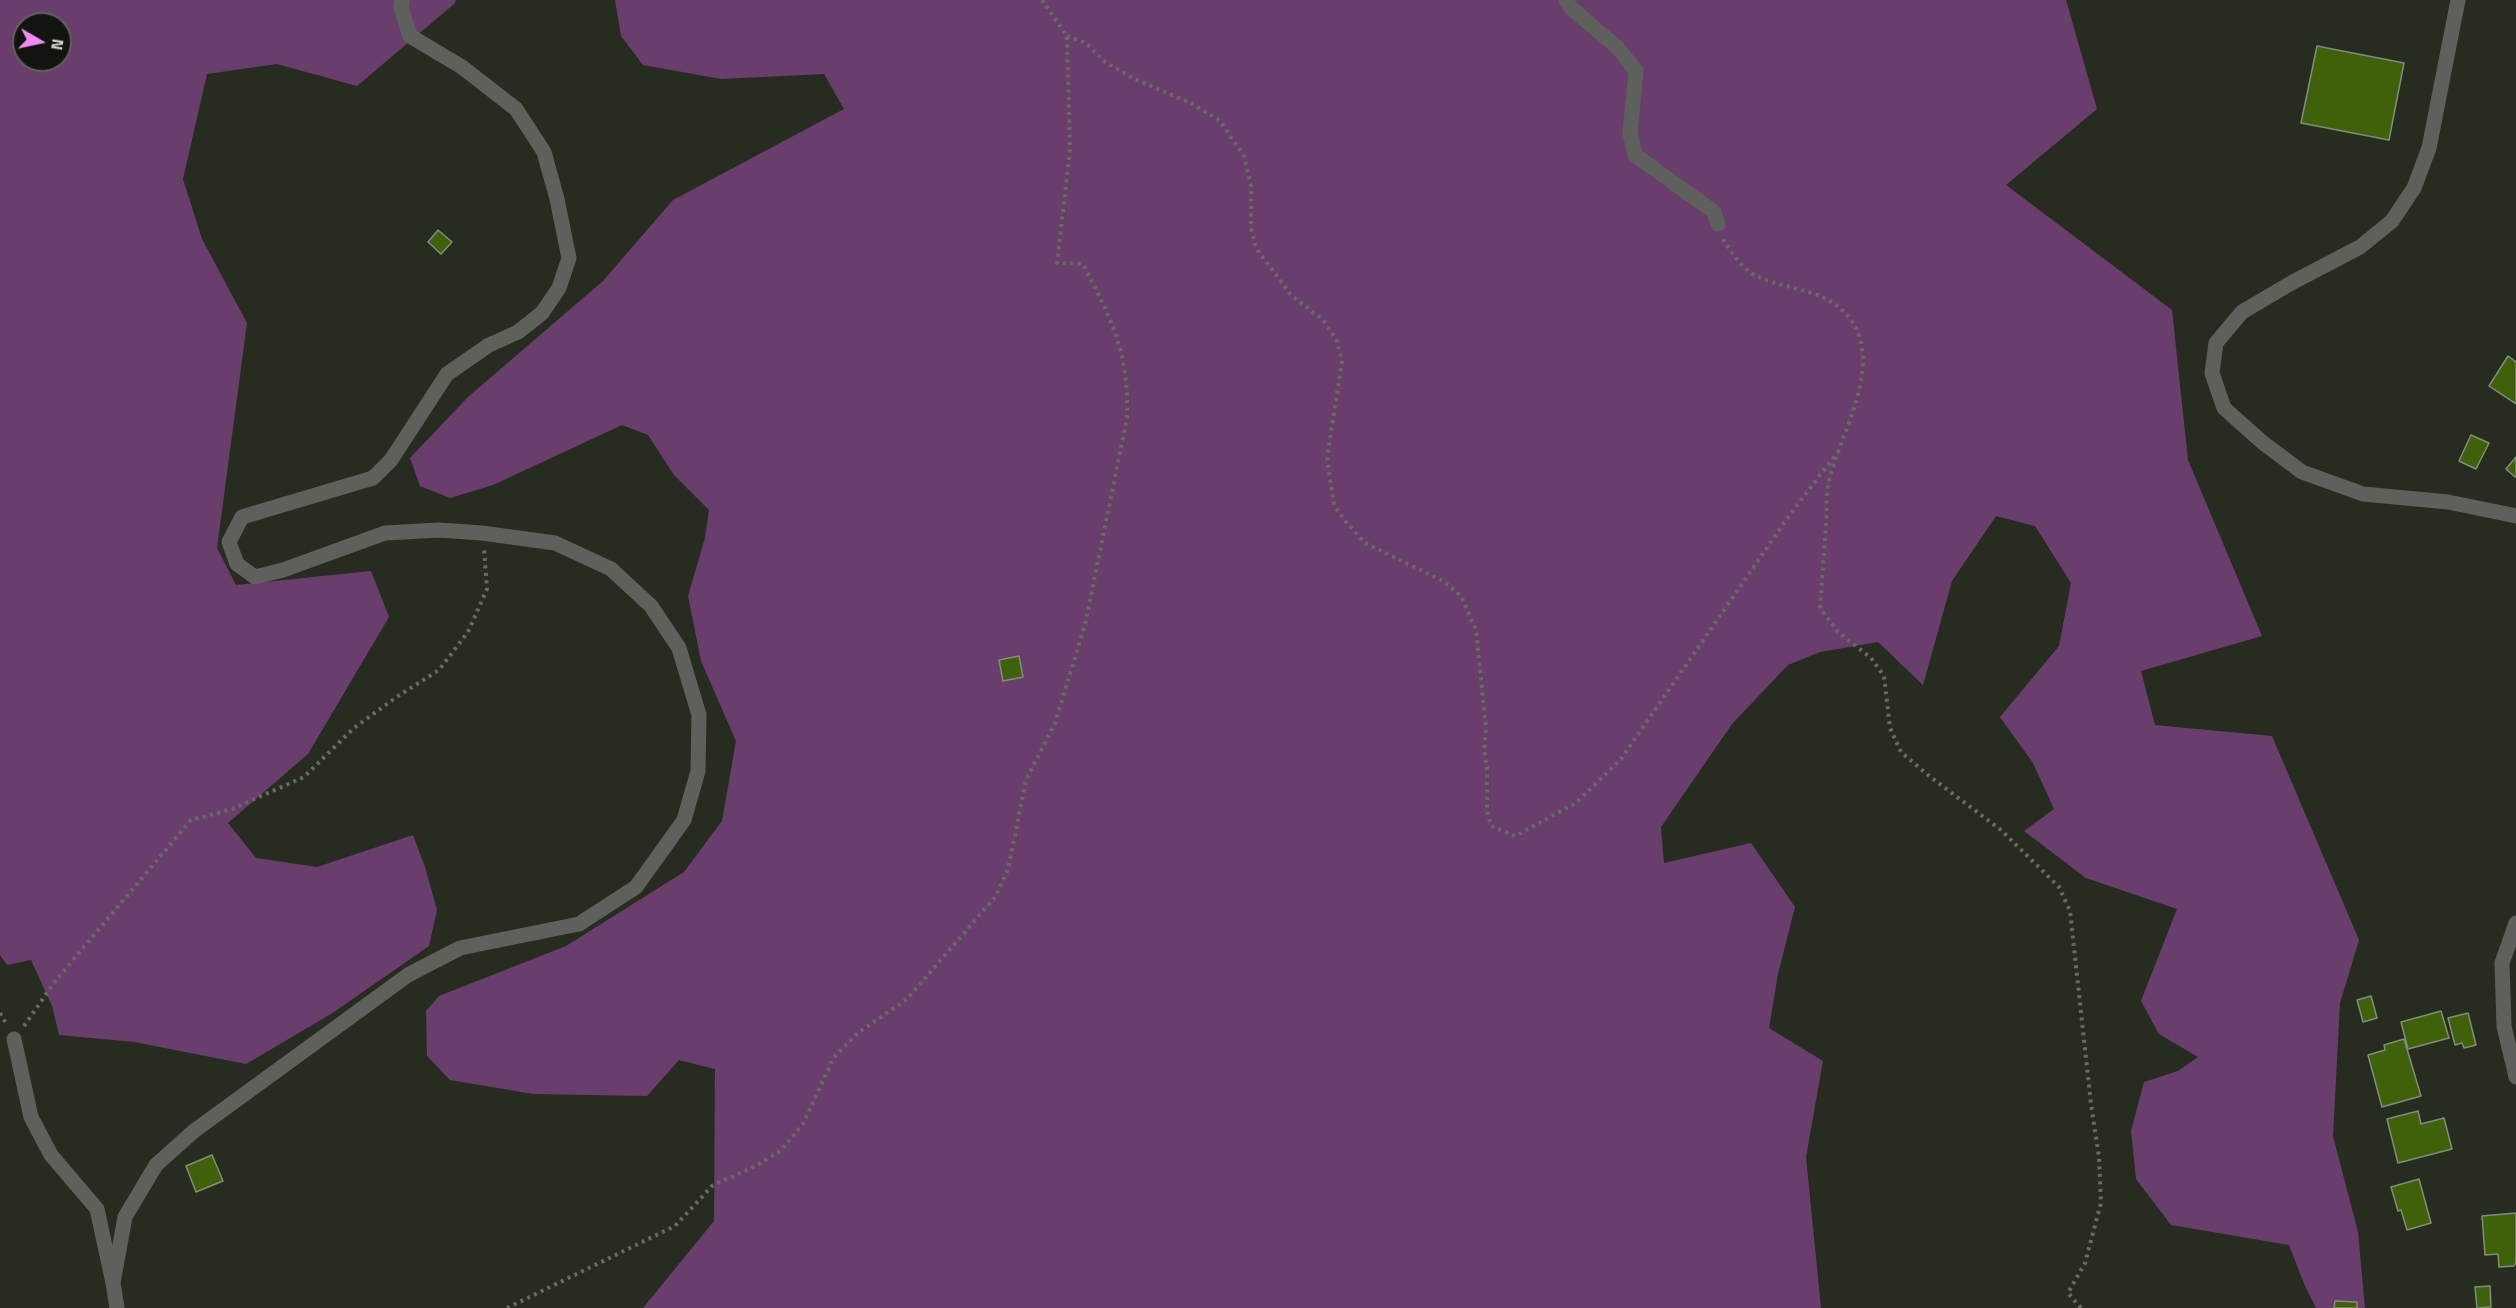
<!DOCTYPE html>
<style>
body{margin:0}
#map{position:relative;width:2516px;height:1308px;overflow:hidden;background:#262d20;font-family:"Titillium Web",sans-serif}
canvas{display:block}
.north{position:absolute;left:12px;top:12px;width:60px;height:60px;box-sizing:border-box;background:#11140f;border:2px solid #5f625c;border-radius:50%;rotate:99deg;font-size:16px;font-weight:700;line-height:24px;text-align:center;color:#d3d8cf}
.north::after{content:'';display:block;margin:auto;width:21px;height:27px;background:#f08bf5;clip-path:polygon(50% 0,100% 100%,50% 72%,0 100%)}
</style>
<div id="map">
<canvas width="2516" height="1308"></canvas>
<div class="north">N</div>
</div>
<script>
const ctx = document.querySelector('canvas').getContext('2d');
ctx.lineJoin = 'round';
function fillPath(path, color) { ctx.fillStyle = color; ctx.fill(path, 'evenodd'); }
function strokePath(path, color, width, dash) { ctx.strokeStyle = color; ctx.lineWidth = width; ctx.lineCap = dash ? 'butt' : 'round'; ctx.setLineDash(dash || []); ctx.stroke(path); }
const green = new Path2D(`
 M0,0H456L454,4L357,86L277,64L207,74L183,179L202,239L247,323L217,548L236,585L371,571L389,617L308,754L228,823L256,858L317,867L413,835L425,867L437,910L429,946L331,1014L246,1064L135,1042L59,1035L52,1006L31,960L7,965L0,955ZM24,24H60V60H24Z
 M615,0H2066L2097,109L2006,185L2172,310L2188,460L2262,636L2141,671L2155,725L2272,736L2359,940L2340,1003L2333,1136L2358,1232L2365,1308H2316L2305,1286L2289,1245L2171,1225L2136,1179L2131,1131L2144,1082L2178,1071L2198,1057L2159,1034L2141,1001L2177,909L2086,878L2024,831L2054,809L2033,763L2000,717L2059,646L2071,583L2035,526L1996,516L1952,581L1923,685L1878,642L1820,652L1788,665L1732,724L1661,827L1664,863L1751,843L1795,907L1778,974L1769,1028L1823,1061L1806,1157L1821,1308H643L714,1221L715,1069L679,1060L647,1096L533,1094L450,1080L427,1056L426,1011L439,996L566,946L684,872L722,821L736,741L701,661L688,596L705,538L709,510L674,475L648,435L622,425L493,485L450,498L420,486L410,458L468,397L603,281L673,200L844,109L824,74L721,79L643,65L621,36Z`);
const building = new Path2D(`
 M2317,46L2404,63L2389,140L2301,123Z
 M438,230L452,242L441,254L428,242Z
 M2508,356L2516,362V404L2489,386Z
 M2471,435L2489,443L2476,469L2459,461Z
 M2516,457V476L2515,477L2506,469Z
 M1019,656L1023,677L1003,681L999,660Z
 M2371,996L2377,1018L2363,1022L2357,1000Z
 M2441,1011L2449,1038L2408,1049L2401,1022Z
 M2468,1013L2476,1045L2464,1048L2462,1043L2455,1045L2448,1018Z
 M2404,1039L2421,1096L2382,1107L2368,1055L2385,1050L2384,1045Z
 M2418,1111L2421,1124L2444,1118L2452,1149L2398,1163L2387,1119Z
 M212,1155L223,1181L196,1192L186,1166Z
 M2419,1179L2431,1223L2407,1230L2401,1210L2398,1211L2391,1187Z
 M2516,1213V1262L2514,1266L2499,1267L2498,1254L2485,1255L2482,1216Z
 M2490,1286L2491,1307L2477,1308L2475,1287Z
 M2335,1301L2357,1302V1308H2334Z`);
const path = new Path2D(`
 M1067,36L1086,43L1105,62L1137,80L1191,103L1220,121L1244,156L1251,186V227L1256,248L1291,295L1323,320L1337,341L1342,362L1327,458L1334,505L1345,521L1365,543L1443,581L1461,596L1476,630L1486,728L1484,750L1487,767V811L1491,826L1515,836L1576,803L1621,759L1791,513L1841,448
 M1723,239C1732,253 1741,268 1756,276C1787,290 1823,288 1847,315C1888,362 1838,436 1828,485C1826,498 1827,512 1826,526C1824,553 1822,580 1820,608L1838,632L1871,658L1884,676L1890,728L1901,752L1929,776L2001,830L2059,887L2070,911L2091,1104L2099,1157L2101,1203L2085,1263L2068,1293L2081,1308
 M0,1013L7,1025
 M24,1026L56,980L191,820L232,809L304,777L354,728L398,696L439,670L468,632L487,589L484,549
 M507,1308L675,1226L713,1185L756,1166L780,1151L803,1124L834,1057L859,1032L907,999L996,896L1008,869L1026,780L1055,723L1085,625L1127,418C1129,351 1112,321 1083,264L1057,263L1070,150L1067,36L1042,0`);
const minor = new Path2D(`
 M402,0L401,7L410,36L462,67L516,109L544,152L557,199L569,258L559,288L542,313L518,332L489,345L447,374L391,460L373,478L242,517L229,542L237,564L255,577L283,570L385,533L439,530L482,533L555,543L611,569L651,606L679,648L699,715L698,771L684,820L636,887L579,924
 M1566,0L1571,8L1618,48L1636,71L1630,133L1635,155L1714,212L1718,224
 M2458,0L2429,148L2414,188L2392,221L2360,247L2293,282L2242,312L2216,343L2212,373L2224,408L2262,442L2302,472L2363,494L2448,502L2516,516
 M14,1039L31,1117L51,1155L97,1209L113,1283`);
const tertiary = new Path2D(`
 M2516,923L2502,963L2504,1026L2516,1077
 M117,1308L113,1283L125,1217L156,1165L194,1131L408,975L460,948L579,924`);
fillPath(green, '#6a3e6c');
fillPath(building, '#3e610a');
strokePath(building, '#838b7c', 1.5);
strokePath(path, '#666c61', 4, [3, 4.5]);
strokePath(minor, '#5e615b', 15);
strokePath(tertiary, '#5e615b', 15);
</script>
